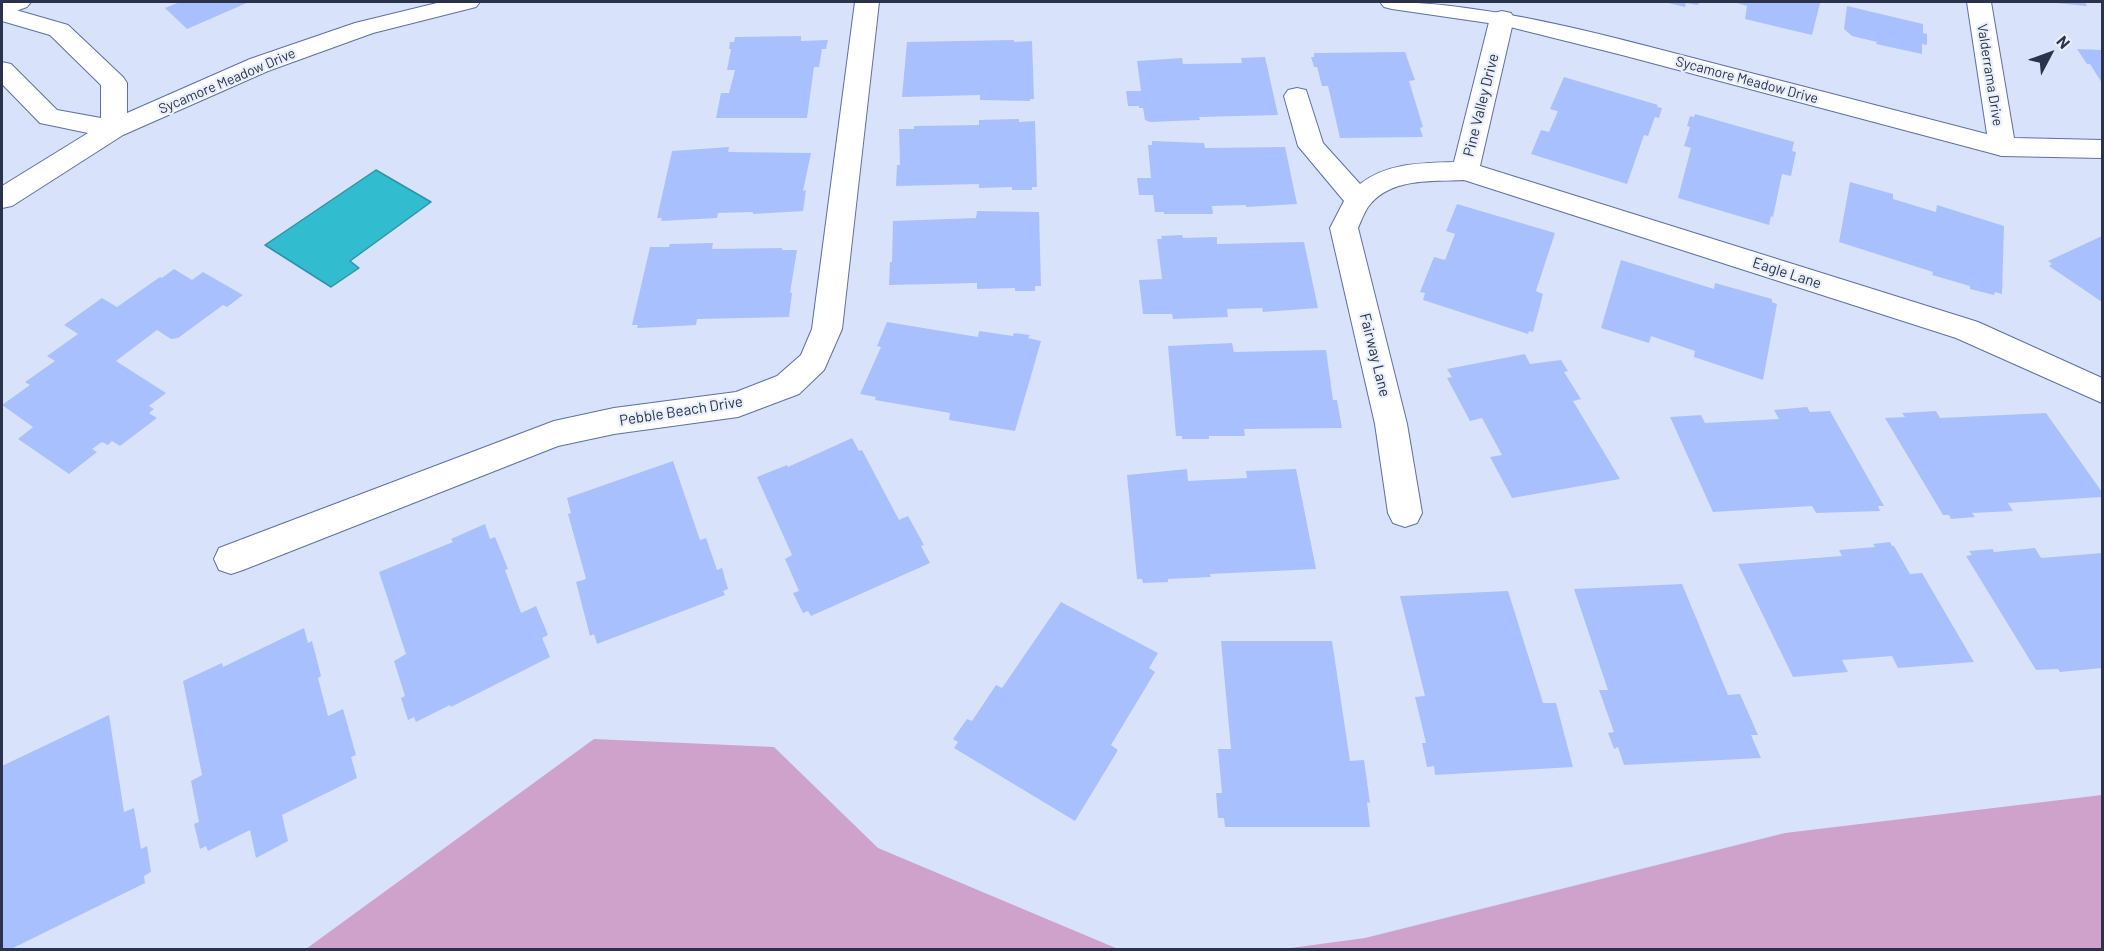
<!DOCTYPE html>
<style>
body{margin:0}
#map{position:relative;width:2104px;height:951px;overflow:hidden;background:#d8e2fb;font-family:Barlow,sans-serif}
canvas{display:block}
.frame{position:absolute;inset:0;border:3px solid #2a334b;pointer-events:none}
.north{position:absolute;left:2020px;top:24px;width:60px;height:60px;-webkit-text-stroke:4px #eaeffc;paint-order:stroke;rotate:49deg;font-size:16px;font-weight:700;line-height:24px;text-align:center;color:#2a334b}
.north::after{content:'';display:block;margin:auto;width:21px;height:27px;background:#2a334b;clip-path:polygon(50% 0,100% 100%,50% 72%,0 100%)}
</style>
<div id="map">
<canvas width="2104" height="951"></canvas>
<div class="frame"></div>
<div class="north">N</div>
</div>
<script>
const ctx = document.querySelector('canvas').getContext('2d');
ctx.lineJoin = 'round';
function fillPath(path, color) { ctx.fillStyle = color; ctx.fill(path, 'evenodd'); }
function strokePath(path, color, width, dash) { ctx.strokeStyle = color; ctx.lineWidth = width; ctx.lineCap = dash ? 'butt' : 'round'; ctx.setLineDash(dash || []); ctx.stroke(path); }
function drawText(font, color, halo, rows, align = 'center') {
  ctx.font = font + ' Barlow,sans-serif'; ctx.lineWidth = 4.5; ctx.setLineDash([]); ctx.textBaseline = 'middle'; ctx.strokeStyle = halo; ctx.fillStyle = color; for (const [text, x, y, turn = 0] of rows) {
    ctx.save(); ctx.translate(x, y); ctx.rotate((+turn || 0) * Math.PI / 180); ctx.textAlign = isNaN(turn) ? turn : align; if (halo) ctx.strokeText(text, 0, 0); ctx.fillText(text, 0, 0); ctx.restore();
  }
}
const green = new Path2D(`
 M594,739L774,747L878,848L1118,949H306Z
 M2102,795V949H1283L1365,938L1785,833Z`);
const water = new Path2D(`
 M376,170L431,202L350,261L359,268L331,287L265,245Z`);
const building = new Path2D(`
 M180,2H249L187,29L165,8Z
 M1664,2H1701L1697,5L1686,3L1685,7Z
 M1738,2H1815L1820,3L1812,35L1745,19L1747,6L1737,3Z
 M2055,2H2085L2087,6L2055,3Z
 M1847,6L1923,24V33L1927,34V45L1922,44V54L1876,44L1877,42L1852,36L1844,29Z
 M801,36V41L828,40L826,49H822L819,67H814L807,118H716L721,93H729L735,70H727L731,49H729L730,42H734L735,37Z
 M1014,40V42L1032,41L1034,99H1030V101L980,100V95L902,97L907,42Z
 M2077,49L2102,50V83L2090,64H2087Z
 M1405,52L1415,80L1409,81L1423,127L1420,128L1423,137L1340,138L1328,86H1322L1317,67H1314L1311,57H1314V53Z
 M1265,57L1278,115L1199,117L1200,120L1150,122L1145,120L1143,108H1139V106H1128L1126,91H1141L1137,61L1182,58L1183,64L1242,63L1241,58Z
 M1564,77L1658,105L1657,107L1662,108L1659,118L1655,117L1648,136L1644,135L1627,184L1531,154L1541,130L1549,132L1558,111L1550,109Z
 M1695,114L1794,142L1792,151L1796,152L1791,176L1782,174L1773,217L1771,216L1769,225L1678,198L1691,148L1684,146L1690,127L1687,126L1690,116L1694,117Z
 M1019,119V122L1035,121L1037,187H1032V190H1012V187L979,188V184L896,186L897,165H900L899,129H914V126L979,125V120Z
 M1152,141L1204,143L1205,148L1285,147L1297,204L1246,207V205L1212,206L1213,214H1164V212H1155L1153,195H1139L1137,178H1151L1148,145H1152Z
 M729,147L728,152L811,153L803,191L806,190L803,211L753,214V212L718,213L717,218L661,221L662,218H657L672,151Z
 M1850,182L1893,194V199L1936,212L1937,205L2004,226L2002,294L1995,292L1994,295L1970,289V286L1932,275L1933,272L1839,242Z
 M1457,204L1555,233L1536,291L1543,294L1533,332L1529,331L1528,334L1423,300L1425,293L1420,292L1434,257L1445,260L1455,234L1446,231Z
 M977,211L1039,212L1041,286H1035V291H1015V288L977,289V283L889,285L890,262H892L893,221L976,218Z
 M1182,235L1183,238L1217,237V244L1304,242L1318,308L1263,312L1262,308L1227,309L1228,317L1173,319L1172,314H1143L1139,280L1162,279L1157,239H1162L1161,236Z
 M2102,236V302L2049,266L2052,264L2048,261Z
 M713,243L712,249L782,248V250H797L790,293H792L789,317L697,319L696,325L660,327L637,328L638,325H632L650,247H669L670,244Z
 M1621,260L1714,289L1715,283L1772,299V302L1777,304L1763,380L1694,357L1695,351L1651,336L1649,343L1601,328Z
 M174,269L192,280L203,272L243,295L227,307L223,305L178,338L171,339L157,330L116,361L166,393L149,406L154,409L149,413L157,418L120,446L112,441L108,445L102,442L92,449L97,452L69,474L18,439L33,427L2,405L30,385L25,382L55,361L47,356L78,334L64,325L102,298L117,307L160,277L162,278Z
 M887,322L978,337L979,331L1013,336L1014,333L1030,335L1028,338L1041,341L1015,431L949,420L950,413L875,400L876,397L860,394L881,347L877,346Z
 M1232,343L1234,352L1326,350L1333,400H1337L1342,428L1244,429L1245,436H1209V439H1182V436H1176L1168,346Z
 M1525,354L1530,364L1561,360L1568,371L1564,372L1581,399L1573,401L1620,479L1512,498L1490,457L1502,455L1482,418L1470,421L1447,378L1452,377L1447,369Z
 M1807,407L1810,412L1830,411L1884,506H1878L1880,511L1816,513L1812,506L1713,512L1670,417L1701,415L1705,423L1779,419L1774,410Z
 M1936,411L1940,418L2046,413L2102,492V497L2008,503L2013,511L1972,513L1975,517L1951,519L1949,515H1943L1885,418L1905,417L1902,413Z
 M852,438L859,451L862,450L899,520L908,516L924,545L921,546L930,563L811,616L808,611L803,613L793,593L799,591L785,559L792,555L757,477L787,465L788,467Z
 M673,461L700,540L706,538L717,570L722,568L728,589L723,591L725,595L597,644L594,634L590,636L576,582L586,579L568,514L571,513L567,498Z
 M1187,469L1188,481L1247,478L1246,471L1296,469L1316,569L1210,574L1211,577L1168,579V582L1143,583L1142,579H1137L1127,475Z
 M485,524L490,539L495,537L508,569L505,570L521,613L536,606L548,635L542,638L550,657L451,707L450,705L416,722L414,717L408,720L401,698L405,696L394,661L406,654L379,572L453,542L451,539Z
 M1890,542L1892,546H1894L1910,574L1922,573L1974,662L1898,668L1892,656L1842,660L1848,672L1793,677L1738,564L1842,556L1839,550L1875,547L1873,544Z
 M2035,548L2041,558L2102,553V668L2060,672L2058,669L2036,670L1966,556L1972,555L1969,551L1993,549L1994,552Z
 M1682,584L1728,695L1740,694L1758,735H1751L1761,758L1624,765L1618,747L1614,749L1608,733L1614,732L1599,690H1608L1574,589Z
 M1508,591L1543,703H1556L1573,767L1435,775L1434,766L1427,767L1422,743H1426L1415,697L1425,696L1400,596Z
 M1061,602L1158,653L1149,668L1155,672L1111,745L1118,750L1075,821L954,748L958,742L953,739L967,719L972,721L996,685L1002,688Z
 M304,628L308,643L312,641L321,676L318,678L328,716L343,709L356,755L351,757L357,778L282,815L288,841L256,858L250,830L208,851L206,846L200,849L194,824L199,822L191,781L202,775L183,681L222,663L223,667Z
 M1221,641H1332L1350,761L1364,760L1370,803L1367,802L1370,827H1225L1224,818H1218L1216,793H1222L1218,749H1231Z
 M109,715L124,812L134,808L141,849L147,846L151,872L144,876L145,883L9,950H2V766Z`);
const minor = new Path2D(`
 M2,2H31L27,7L2,16Z
 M855,2H879L842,329L824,370L799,394L738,417L614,434L558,446L243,570L231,574L219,570L214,559L219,548L554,421L614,408L736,392L777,376L801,355L812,329Z
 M1967,2H1991L2014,138L2102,140V158L2002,156L1993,153L1989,147Z
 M1502,11L1511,13L1514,18L1480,166L1978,322L2102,378V403L1956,338L1464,180C1432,182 1390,177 1368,207C1364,213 1361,221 1358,228L1407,424L1422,513L1417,523L1405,527L1393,523L1388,513L1375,424L1330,228L1344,201L1298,146L1284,96L1288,90L1297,88L1306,90L1323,143L1360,184C1387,163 1420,163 1454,162L1490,18L1493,13Z`);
const tertiary = new Path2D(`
 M441,2H480L476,7L373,33L268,71L123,135L12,206L2,208V186L88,133L40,123L2,84V62L11,64L57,110L101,118V85L50,35L2,21V6L68,25L123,77L127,83V113L250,59L355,23Z
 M1380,2C1464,0 1579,28 1662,50C1775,79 1889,109 2002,138L2011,141L2015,147L2011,153L2002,156L1622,55L1502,25L1392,9L1384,7Z`);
const farStreetnames = [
 ["Valderrama Drive",1990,75,81],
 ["Sycamore Meadow Drive",1747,80,15],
 ["Sycamore Meadow Drive",227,81,-23]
];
const streetNames = [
 ["Pine Valley Drive",1481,105,-76],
 ["Eagle Lane",1787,273,18],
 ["Fairway Lane",1375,355,76],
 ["Pebble Beach Drive",681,411,-9]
];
fillPath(green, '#cea2cb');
fillPath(water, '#31bccf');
strokePath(water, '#2f93a7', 1.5);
fillPath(building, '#a9c0fe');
strokePath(minor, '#5c70a9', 2);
strokePath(tertiary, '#5c70a9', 2);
fillPath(minor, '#fff');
fillPath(tertiary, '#fff');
drawText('14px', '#2a334b', '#eaeffc', farStreetnames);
drawText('15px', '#2a334b', '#eaeffc', streetNames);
</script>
